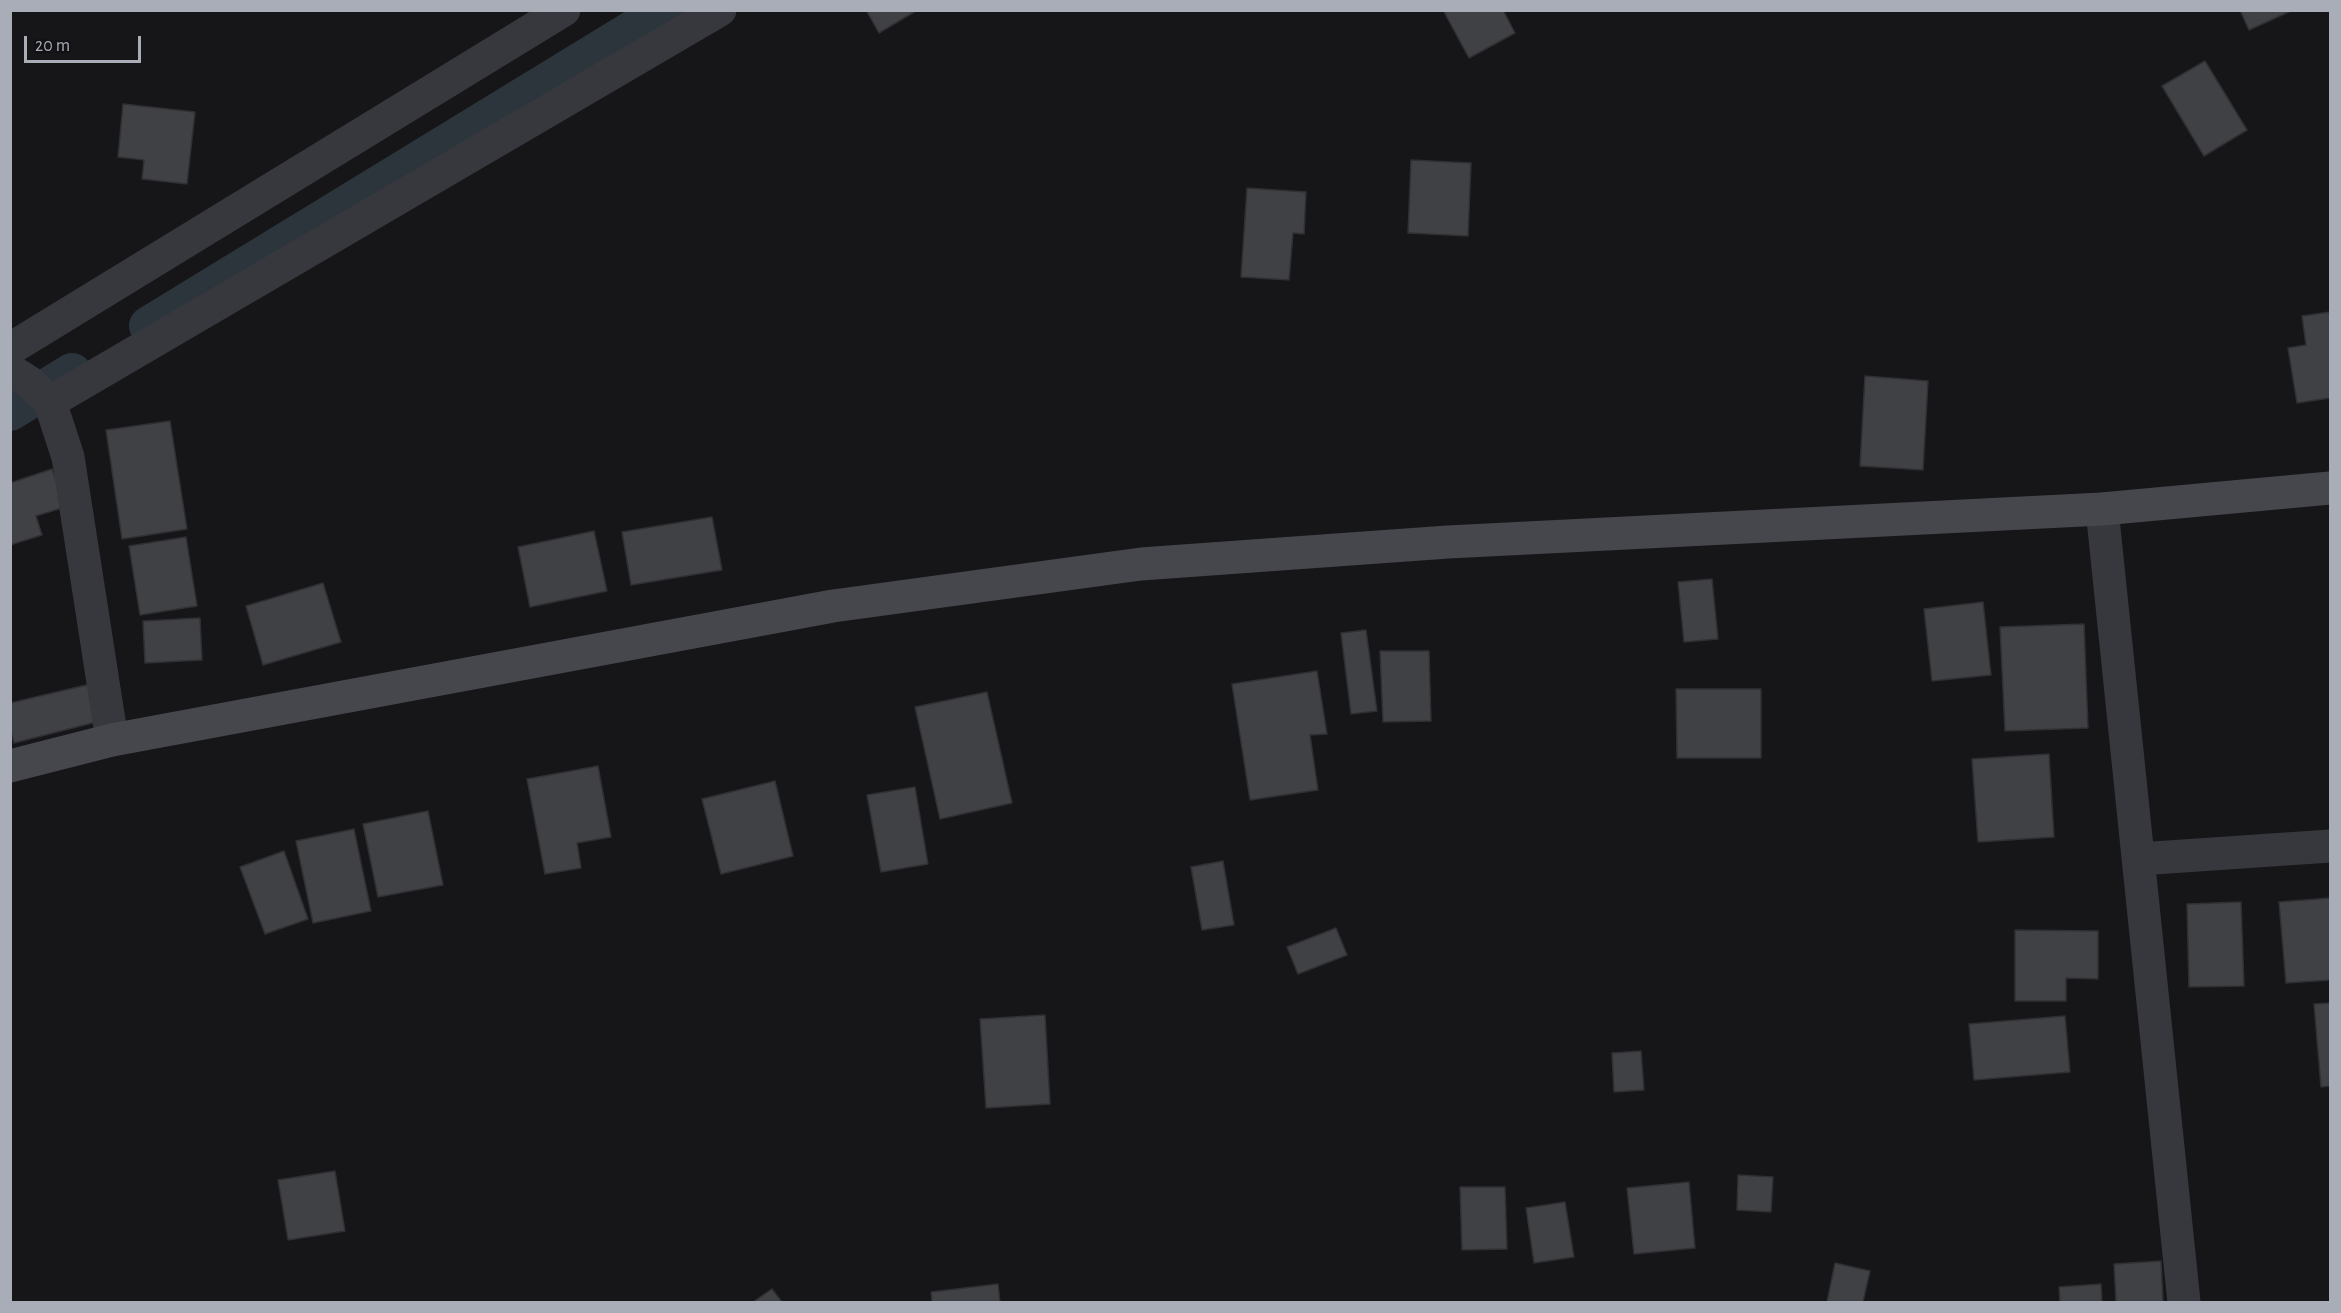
<!DOCTYPE html>
<style>
body{margin:0}
#map{position:relative;width:2341px;height:1313px;overflow:hidden;background:#161618;font-family:"Alegreya Sans",sans-serif}
canvas{display:block}
.frame{position:absolute;inset:0;border:12px solid #a8adb8;pointer-events:none}
.scale{position:absolute;left:24px;top:36px;width:117px;height:27px;box-sizing:border-box;border:3px solid #a8adb8;border-top:0;padding-left:8px;font-size:18px;line-height:21px;white-space:nowrap;color:#a8adb8;-webkit-text-stroke:4px #111113;paint-order:stroke}
</style>
<div id="map">
<canvas width="2341" height="1313"></canvas>
<div class="frame"></div>
<div class="scale">20 m</div>
</div>
<script>
const ctx = document.querySelector('canvas').getContext('2d');
ctx.lineJoin = 'round';
function strokePath(path, color, width, dash) { ctx.strokeStyle = color; ctx.lineWidth = width; ctx.lineCap = dash ? 'butt' : 'round'; ctx.setLineDash(dash || []); ctx.stroke(path); }
function fillPath(path, color) { ctx.fillStyle = color; ctx.fill(path, 'evenodd'); }
const canal = new Path2D(`
 M149,326L666,10
 M10,411L72,373`);
const building = new Path2D(`
 M866,10H913L914,12L879,33Z
 M1443,10H1503L1515,33L1469,58Z
 M2240,10H2293L2249,30Z
 M2205,61L2247,130L2204,156L2162,86Z
 M123,104L195,112L187,184L142,179L144,160L118,157Z
 M1411,160L1471,163L1468,236L1408,233Z
 M1247,188L1306,192L1304,234L1293,233L1289,280L1241,277Z
 M2330,312V398L2297,403L2288,348L2306,345L2302,316Z
 M1865,376L1928,381L1923,470L1860,466Z
 M170,421L187,529L122,539L106,430Z
 M52,469L65,507L36,516L42,535L10,545V483Z
 M712,517L722,570L631,585L622,532Z
 M594,531L607,591L530,607L518,547Z
 M186,537L197,606L140,615L129,546Z
 M1712,579L1718,639L1684,642L1678,582Z
 M323,583L341,642L263,665L246,606Z
 M1983,602L1991,675L1932,681L1924,609Z
 M200,618L202,660L145,663L143,621Z
 M2084,624L2088,728L2005,731L2000,627Z
 M1366,630L1377,711L1351,714L1341,633Z
 M1380,651H1429L1431,721L1383,722Z
 M1317,671L1327,734L1310,735L1318,790L1250,800L1232,684Z
 M95,683L104,720L14,743L10,727V703Z
 M1676,689H1761V758H1677Z
 M987,692L1012,803L940,819L915,707Z
 M2049,754L2054,837L1978,842L1972,759Z
 M598,766L611,837L577,843L581,868L545,874L527,779Z
 M775,781L793,856L721,874L702,799Z
 M915,787L928,864L881,872L867,795Z
 M428,811L443,885L378,897L363,824Z
 M354,829L371,911L313,923L296,841Z
 M284,851L308,919L265,934L240,867Z
 M1223,861L1234,925L1202,930L1191,867Z
 M2330,898V980L2286,983L2279,902Z
 M2241,902L2244,986L2189,987L2187,904Z
 M1336,928L1347,955L1298,974L1287,947Z
 M2015,930L2098,931V979L2066,978V1001H2015Z
 M2330,1003V1086L2321,1087L2314,1004Z
 M1045,1015L1050,1104L986,1108L980,1019Z
 M2065,1016L2070,1072L1974,1080L1969,1024Z
 M1641,1051L1644,1090L1614,1092L1612,1053Z
 M335,1171L345,1231L288,1240L278,1180Z
 M1738,1175L1773,1177L1771,1212L1737,1210Z
 M1689,1182L1695,1248L1634,1254L1627,1188Z
 M1460,1187H1505L1507,1249L1462,1250Z
 M1565,1202L1574,1257L1534,1263L1526,1208Z
 M2161,1261L2163,1302H2116L2114,1264Z
 M1835,1263L1870,1271L1863,1302H1827Z
 M998,1284L1000,1302H932L931,1292Z
 M2101,1284L2102,1302H2060L2059,1287Z
 M772,1289L782,1302H753Z`);
const minor = new Path2D(`
 M10,349L564,10
 M10,370L29,382L50,402L68,457L112,740
 M50,402L720,10
 M2102,509L2184,1302
 M2139,859L2330,846`);
const secondary = new Path2D(`
 M10,766L112,740L833,606L1141,564L1448,542L2102,509L2330,488`);
strokePath(canal, '#2c353c', 40);
fillPath(building, '#404145');
strokePath(building, '#303034', 1.5);
strokePath(minor, '#37383d', 33);
strokePath(secondary, '#45474d', 33);
</script>
